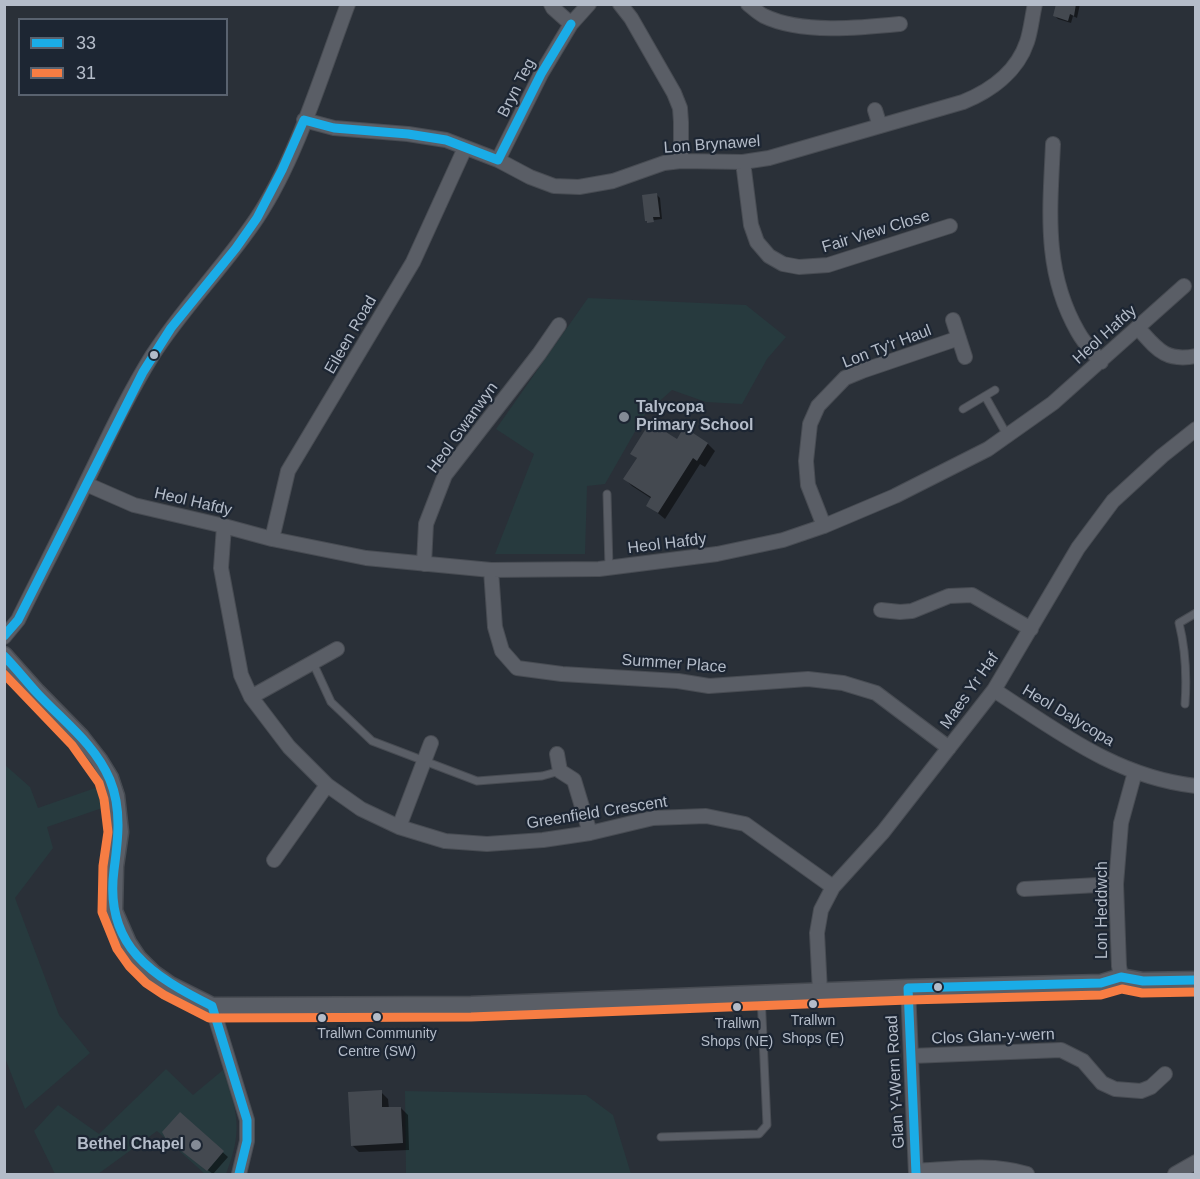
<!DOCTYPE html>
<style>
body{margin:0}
#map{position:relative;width:1200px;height:1179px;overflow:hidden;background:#2a3038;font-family:Arial,sans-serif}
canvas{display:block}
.frame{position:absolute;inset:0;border:6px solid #b4bcc9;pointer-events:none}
.legend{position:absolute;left:18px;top:18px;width:210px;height:78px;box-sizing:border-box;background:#1d2633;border:2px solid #59626f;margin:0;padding:8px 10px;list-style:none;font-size:18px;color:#b4bcc9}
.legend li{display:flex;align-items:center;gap:12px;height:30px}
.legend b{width:30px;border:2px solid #59626f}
</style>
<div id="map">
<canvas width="1200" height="1179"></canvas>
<div class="frame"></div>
<ul class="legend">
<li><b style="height:8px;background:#1aace7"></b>33</li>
<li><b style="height:8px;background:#f77d43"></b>31</li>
</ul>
</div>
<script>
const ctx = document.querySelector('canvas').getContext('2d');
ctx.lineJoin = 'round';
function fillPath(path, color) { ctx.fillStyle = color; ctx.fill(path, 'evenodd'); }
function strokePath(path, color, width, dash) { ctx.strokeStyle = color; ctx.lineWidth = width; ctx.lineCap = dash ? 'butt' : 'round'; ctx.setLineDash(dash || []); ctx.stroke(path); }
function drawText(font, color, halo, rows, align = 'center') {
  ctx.font = font + ' Arial,sans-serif'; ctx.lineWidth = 4.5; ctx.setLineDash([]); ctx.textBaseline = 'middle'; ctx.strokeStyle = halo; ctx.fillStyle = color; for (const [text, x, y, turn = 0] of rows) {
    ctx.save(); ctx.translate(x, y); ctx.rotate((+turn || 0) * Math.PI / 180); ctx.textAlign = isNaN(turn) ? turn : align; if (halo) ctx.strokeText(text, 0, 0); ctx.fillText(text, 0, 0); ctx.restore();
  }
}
const green = new Path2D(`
 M588,298L746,305L786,337L767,359L742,404L706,402L672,390L645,414L605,484L587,486L585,554H495L534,454L496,429Z
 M5,765L30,787L38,808L101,786L108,806L47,827L53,848L15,898L59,1015L90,1053L25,1109L5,1058Z
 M166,1069L193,1095L223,1070C238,1114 243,1130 226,1174H205L157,1131L98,1174H55L34,1131L58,1105L99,1134Z
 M405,1091L586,1095L613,1115L631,1174H406Z`);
const shadow = new Path2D(`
 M1058,4H1080L1077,18L1073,16L1071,23L1058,19L1055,16Z
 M657,195L660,198L662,219L647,221L646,220Z
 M685,429L708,444L715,451L705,467L700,464L665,519L648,505L652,499L632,486L625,479L638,459L632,453L678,441Z
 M381,1092L388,1099L389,1109L401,1108L408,1115L409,1150L359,1152L352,1145Z
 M180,1114L228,1157L213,1174L173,1144Z`);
const building = new Path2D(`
 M1056,4H1076L1074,16L1070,14L1068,21L1053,16Z
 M657,193L660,217H653L654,222L647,223V221H645L642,195Z
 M650,422L677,439L684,427L708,443L697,461L693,458L658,513L646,506L651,497L623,479L637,458L630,454Z
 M382,1090V1107H401L403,1143L351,1146L348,1092Z
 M180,1112L224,1151L207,1171L166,1139L162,1132Z`);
const service = new Path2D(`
 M985,396L1007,435
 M963,409L995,390
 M607,494L609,568
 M313,663L331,702L372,741L477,781L542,776L560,771
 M1185,704C1187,675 1186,651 1179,623L1196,613
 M661,1137L759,1134L767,1125L761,995`);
const minor = new Path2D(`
 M551,4L553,8L571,24
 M620,4L631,18L674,93L680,108L681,122V161
 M748,4C753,8 758,13 764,16C801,34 860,28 900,24
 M875,110L880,126
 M304,120L334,128L408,134L446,140L498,160L530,177L554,186L579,187L613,181L664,163L681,161L743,162L769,158L963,102C990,91 1017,72 1027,42C1031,30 1032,17 1035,4
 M1053,144C1050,211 1043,271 1078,332C1084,343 1093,352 1101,362
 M498,160L541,74L571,24L589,4
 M743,162L751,225L757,242L769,256L783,264L799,267L828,265L950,226
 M953,320L965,357
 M1138,328C1157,349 1165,362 1196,356
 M86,484L134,505L224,526L272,539L366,558L491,570L599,569L717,554L783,540L824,526L895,496L988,449L1053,403L1184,286
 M224,526L221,568L241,675L251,697L289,747L327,785L361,809L399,827L445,841L487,844L543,840L590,833L653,818L706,816L745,824L833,887
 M824,526L808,485L806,461L810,424L818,406L845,378L862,371L959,338
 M272,539L288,471L413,262L465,148
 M424,564L426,524L445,475L539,354L559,325
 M491,570L495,627L502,651L517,668L562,674L678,681L709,686L808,679L843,683L876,693L949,748
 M881,610L900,612L912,611L949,596L972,595L1031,629
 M4,637L18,620C40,575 64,530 85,485C107,440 126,398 152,356C183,307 225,266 257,218C297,158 322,73 348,4
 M994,690C1059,732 1116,777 1196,786
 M251,697L337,649
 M557,754L560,771L574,780L590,833
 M399,827L431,743
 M274,860L327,785
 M1024,889L1116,884
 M1121,977L1119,966L1116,884L1121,823L1135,772
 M908,988L916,1174
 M820,992L817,933L821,910L833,887L883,832L994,690L1078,548L1113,501L1162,456L1196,429
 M212,1006L247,1120V1141L239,1174
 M911,1056L1061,1050L1083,1061L1102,1083L1115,1089L1141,1091L1151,1087L1165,1074
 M916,1171C953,1169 991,1163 1027,1174
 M1175,1174L1196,1162`);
const tertiary = new Path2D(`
 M4,655L37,692L81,737L99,760L110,778L116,796L120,832L115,866L114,911L128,943L138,958L153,973L170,985L212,1006L471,1005L908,988L1101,983L1121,977L1143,981L1196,980`);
const bus1 = new Path2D(`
 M4,636L18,620L143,372L171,328L236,248L257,218L282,170L304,120L334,128L408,134L446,140L498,160L541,74L571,24
 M4,656C16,668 26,681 37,693C63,721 95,744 110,780C122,809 118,840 114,870C104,946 152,976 212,1006L247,1120V1141L239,1174
 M916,1174L908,988L1101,983L1121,977L1143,981L1196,980`);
const bus2 = new Path2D(`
 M4,674L72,745L99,783L104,799L108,832L103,866L102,912L117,949L129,966L146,983L164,995L209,1018L471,1017L908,1000L1101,995L1122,989L1142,993L1196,992`);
const markers = [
 [154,355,5,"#b4bcc9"],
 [624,417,6,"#848b96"],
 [938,987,5,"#b4bcc9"],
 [813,1004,5,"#b4bcc9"],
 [737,1007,5,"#b4bcc9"],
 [377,1017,5,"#b4bcc9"],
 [322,1018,5,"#b4bcc9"],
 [196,1145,6,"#848b96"]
];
const busNames = [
 ["Trallwn",813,1021],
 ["Shops (E)",813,1039],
 ["Trallwn",737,1024],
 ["Shops (NE)",737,1042],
 ["Trallwn Community",377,1034],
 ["Centre (SW)",377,1052]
];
const streetNames = [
 ["Bryn Teg",517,88,-63],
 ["Lon Brynawel",712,145,-4],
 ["Fair View Close",876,232,-17],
 ["Eileen Road",351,335,-60],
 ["Heol Hafdy",1105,335,-42],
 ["Lon Ty'r Haul",887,347,-21],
 ["Heol Gwanwyn",463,428,-54],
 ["Heol Hafdy",193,502,13],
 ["Heol Hafdy",667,544,-7],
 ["Summer Place",674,664,4],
 ["Maes Yr Haf",970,691,-55],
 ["Heol Dalycopa",1068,716,31],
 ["Greenfield Crescent",597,813,-9],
 ["Lon Heddwch",1103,910,-90],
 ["Clos Glan-y-wern",993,1037,-2],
 ["Glan Y-Wern Road",896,1082,-93]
];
const poiNames = [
 ["Talycopa",636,408],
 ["Primary School",636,426],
 ["Bethel Chapel",184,1145,"right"]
];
fillPath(green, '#273a3e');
fillPath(shadow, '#0007');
fillPath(building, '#444950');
strokePath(service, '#484c53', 9);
strokePath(minor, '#484c53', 16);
strokePath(tertiary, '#484c53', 19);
strokePath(service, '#5a5e66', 7);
strokePath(minor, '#5a5e66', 14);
strokePath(tertiary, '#5a5e66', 16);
strokePath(bus1, '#1aace7', 9);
strokePath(bus2, '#f77d43', 9);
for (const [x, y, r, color] of markers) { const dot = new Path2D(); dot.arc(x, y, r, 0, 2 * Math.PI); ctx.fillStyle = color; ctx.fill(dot); strokePath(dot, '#1d2633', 2); }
drawText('14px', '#b4bcc9', '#1d2633', busNames);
drawText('16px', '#b4bcc9', '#1d2633', streetNames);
drawText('bold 16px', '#b4bcc9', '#1d2633', poiNames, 'left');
</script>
